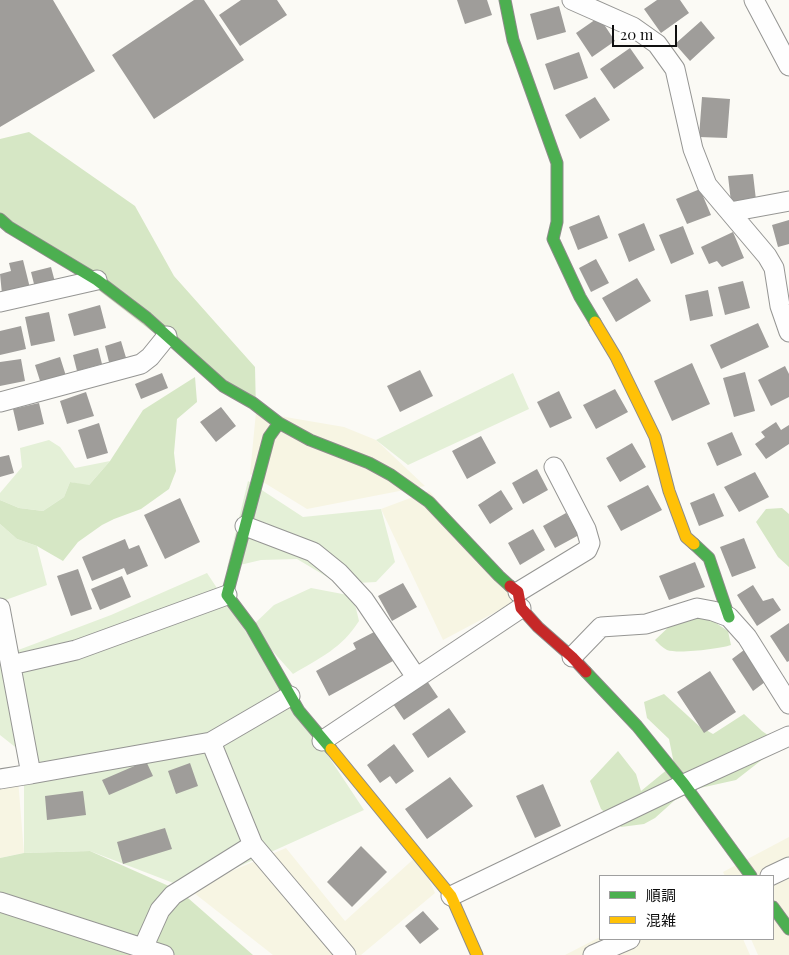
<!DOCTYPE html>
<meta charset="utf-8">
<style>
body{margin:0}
#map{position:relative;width:789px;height:955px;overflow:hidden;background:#fbfaf5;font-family:"Playfair Display","Noto Sans JP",serif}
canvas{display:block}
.legend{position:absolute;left:599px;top:875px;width:175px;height:65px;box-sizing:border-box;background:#fff;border:1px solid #9f9f9f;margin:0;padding:6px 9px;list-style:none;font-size:15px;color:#0f0f0f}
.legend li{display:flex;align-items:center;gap:10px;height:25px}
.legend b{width:25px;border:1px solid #9f9f9f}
.scale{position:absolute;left:612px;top:25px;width:65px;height:22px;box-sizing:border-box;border:2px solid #0f0f0f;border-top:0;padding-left:6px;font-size:15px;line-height:18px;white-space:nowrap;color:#0f0f0f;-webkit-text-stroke:4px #fff;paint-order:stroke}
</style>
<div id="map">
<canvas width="789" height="955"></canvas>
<ul class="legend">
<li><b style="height:6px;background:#4caf50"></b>順調</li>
<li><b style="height:6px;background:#ffc107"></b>混雑</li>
</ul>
<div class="scale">20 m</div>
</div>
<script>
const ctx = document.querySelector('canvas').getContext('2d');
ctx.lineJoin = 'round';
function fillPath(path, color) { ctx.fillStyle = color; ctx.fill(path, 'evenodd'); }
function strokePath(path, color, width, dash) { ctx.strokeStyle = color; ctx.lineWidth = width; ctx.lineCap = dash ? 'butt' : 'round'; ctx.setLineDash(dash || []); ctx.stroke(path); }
const farmland = new Path2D(`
 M256,412L344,427L376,440L425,486L307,509L250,474Z
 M429,491L524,597L443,640L381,509Z
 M17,767L24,853L0,858V769Z
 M789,837V955H758L751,939H773V876H725L723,872Z
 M286,848L345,921L418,855L435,893L361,955H273L189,889Z
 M600,937V939H743L750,955H565Z`);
const green = new Path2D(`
 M513,373L529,409L408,465L376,440Z
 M49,440L60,447L75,468L110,461L88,486L70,482L64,497L43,511L19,508L0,500V493L22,467L20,448Z
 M248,481L303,517L381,509L395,562L376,582L339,584L297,559L261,560L227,568Z
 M0,524L17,539L37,546L47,585L0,602Z
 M207,573L364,810L189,889L90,851L24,853V754L0,735V625L13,652L111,615Z
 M311,588L353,596L359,621C342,648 320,658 293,674L251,627L274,605Z`);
const forest = new Path2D(`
 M29,132L135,206L174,276L255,367L256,412L0,214V139Z
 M195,377L197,402L177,419L174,453L176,471L169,489L141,509L114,519L102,525L78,542L63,561L37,546L17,539L0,524V500L19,508L43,511L64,497L70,482L89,485L110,461L143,410Z
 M782,508L789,514V567L778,557L756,522L766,509Z
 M707,617L728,631L731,645C719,649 678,654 667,650C663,648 658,643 655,640L675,621Z
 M664,694L699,726L713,734L744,714L762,731L775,740L768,755L736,780L700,788L675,800L655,818L644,824L621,827L601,809L590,781L618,751L636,774L641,791L674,764L669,739L647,718L644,702Z
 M90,851L180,891L253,955H0V858L24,853Z`);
const building = new Path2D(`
 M0,0H53L95,71L0,127Z
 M194,0H204L244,60L154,119L112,55Z
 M241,0H277L287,15L240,46L219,15Z
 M457,0H487L492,15L465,24Z
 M657,0H680L689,13L661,33L644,9Z
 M559,6L566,32L537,40L530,14Z
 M599,17L615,41L592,57L576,33Z
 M701,21L715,38L690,61L675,44Z
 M630,48L644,68L614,89L600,69Z
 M579,52L588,78L554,90L545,64Z
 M595,97L610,120L580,139L565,115Z
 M702,97L730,99L727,138L699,137Z
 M753,174L756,200L731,202L728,176Z
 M700,189L711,215L687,224L676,199Z
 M599,215L608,238L578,250L569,227Z
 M789,220V244L778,247L772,225Z
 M644,223L655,250L629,262L618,234Z
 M683,226L694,254L671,264L659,235Z
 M733,232L744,258L722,267L717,261L709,264L701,247Z
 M596,259L609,283L591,292L579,268Z
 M23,260L30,288L2,294L0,274L11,271L9,263Z
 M51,267L55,282L35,288L31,272Z
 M637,278L651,301L616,322L602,298Z
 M743,281L750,308L725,315L718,287Z
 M708,290L713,316L690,321L685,295Z
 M100,305L106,328L74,336L68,314Z
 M49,312L55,341L31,346L25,317Z
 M758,323L769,347L721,369L710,345Z
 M21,326L26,349L0,355V331Z
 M121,341L127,361L110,366L105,346Z
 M98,348L102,364L77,371L73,355Z
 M60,357L66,376L41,384L35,365Z
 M21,359L25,381L0,386V362Z
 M692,363L710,404L672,421L654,381Z
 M785,366L789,374V397L771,406L758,380Z
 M420,370L433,396L400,412L387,386Z
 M745,372L755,411L734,417L723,378Z
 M162,373L168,388L141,399L135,384Z
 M615,389L628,412L596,429L583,405Z
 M559,391L572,418L550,428L537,402Z
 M86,392L94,416L67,424L60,401Z
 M39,403L44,424L18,431L13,409Z
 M221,407L236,426L216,442L200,422Z
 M776,422L781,430L789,425V444L766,459L755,444L765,437L761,432Z
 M99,423L108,453L87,459L78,430Z
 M732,432L742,455L717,466L707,443Z
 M481,436L496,463L467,479L452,451Z
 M632,443L646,467L620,482L606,458Z
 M9,455L14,473L0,477V457Z
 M537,469L548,490L523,504L512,483Z
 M755,472L769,497L739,512L724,487Z
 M648,485L662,510L621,531L607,506Z
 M501,490L513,509L490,524L478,505Z
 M714,493L724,516L699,526L690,503Z
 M180,498L200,542L165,559L144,515Z
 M566,513L579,535L555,548L543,526Z
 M533,529L545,550L520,565L508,543Z
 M744,538L756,568L732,577L720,547Z
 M125,539L129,549L139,545L148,566L127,575L124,568L92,581L82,557Z
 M695,562L705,587L669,600L659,576Z
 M78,569L92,609L71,616L57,576Z
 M122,576L131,597L100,610L91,589Z
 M403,583L417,607L392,621L378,596Z
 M753,585L763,601L773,598L781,610L757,626L737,595Z
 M789,623V661L787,662L770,636Z
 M376,631L393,661L329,696L316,671L356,649L353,643Z
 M744,650L765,682L753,691L732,659Z
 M710,671L736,712L704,733L677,692Z
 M425,678L438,697L404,720L391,701Z
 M449,708L466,732L428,758L412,734Z
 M394,744L414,771L396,784L390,776L380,783L367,765Z
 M146,761L153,776L109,795L102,780Z
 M190,763L198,786L176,794L168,771Z
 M450,777L473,806L427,839L405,809Z
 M543,784L561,826L535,838L516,796Z
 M83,791L86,815L47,820L45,796Z
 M165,828L172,849L123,864L117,842Z
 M361,846L387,872L352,907L327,882Z
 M423,911L439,929L420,944L405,926Z`);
const street = new Path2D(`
 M572,0L633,27L657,44L675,69L693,149L707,185L767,256L774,268L780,306L789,332
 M754,0L789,66
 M730,212L789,201
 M0,302L97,280
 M0,402L141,364L150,357L167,336
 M245,526L313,552L339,573L364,600L416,677
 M518,592L587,550L590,543L586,529L554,467
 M0,608L31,774L211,742L290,696
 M572,657L601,627L646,624L697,608L713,611L729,617L747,637L789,704
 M11,665L76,650L227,595
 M322,741L521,608
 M211,742L253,845L346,955
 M0,779L31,774
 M770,876L789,867
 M451,896L684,784L789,736
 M0,902L164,955
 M143,948L160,910L173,895L253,845
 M593,955L630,939`);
const fast = new Path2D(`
 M505,0L513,40L557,163V222L553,239L580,297L595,322
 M0,219L9,227L97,280L147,318L223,386L253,403L279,423L310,440L369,463L391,475L429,502L499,576L510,586
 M279,423L269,437L227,595L251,627L299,711L331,749
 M694,544L709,558L729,617
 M586,672L637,726L684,784L751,876
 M773,907L789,929`);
const slow = new Path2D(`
 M595,322L616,357L655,437L669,491L686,537L694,544
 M331,749L451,896L477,955`);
const jam = new Path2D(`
 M510,586L518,592L521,608L538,627L572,657L586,672`);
fillPath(farmland, '#f7f5e3');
fillPath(green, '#e4f0d7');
fillPath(forest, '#d6e7c5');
fillPath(building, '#9f9d9a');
strokePath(street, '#959593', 21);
strokePath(fast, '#8c8b89', 13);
strokePath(slow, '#8c8b89', 13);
strokePath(jam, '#8c8b89', 13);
strokePath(street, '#fefefe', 19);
strokePath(fast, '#4caf50', 11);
strokePath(slow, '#ffc107', 11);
strokePath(jam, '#c62828', 11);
</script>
